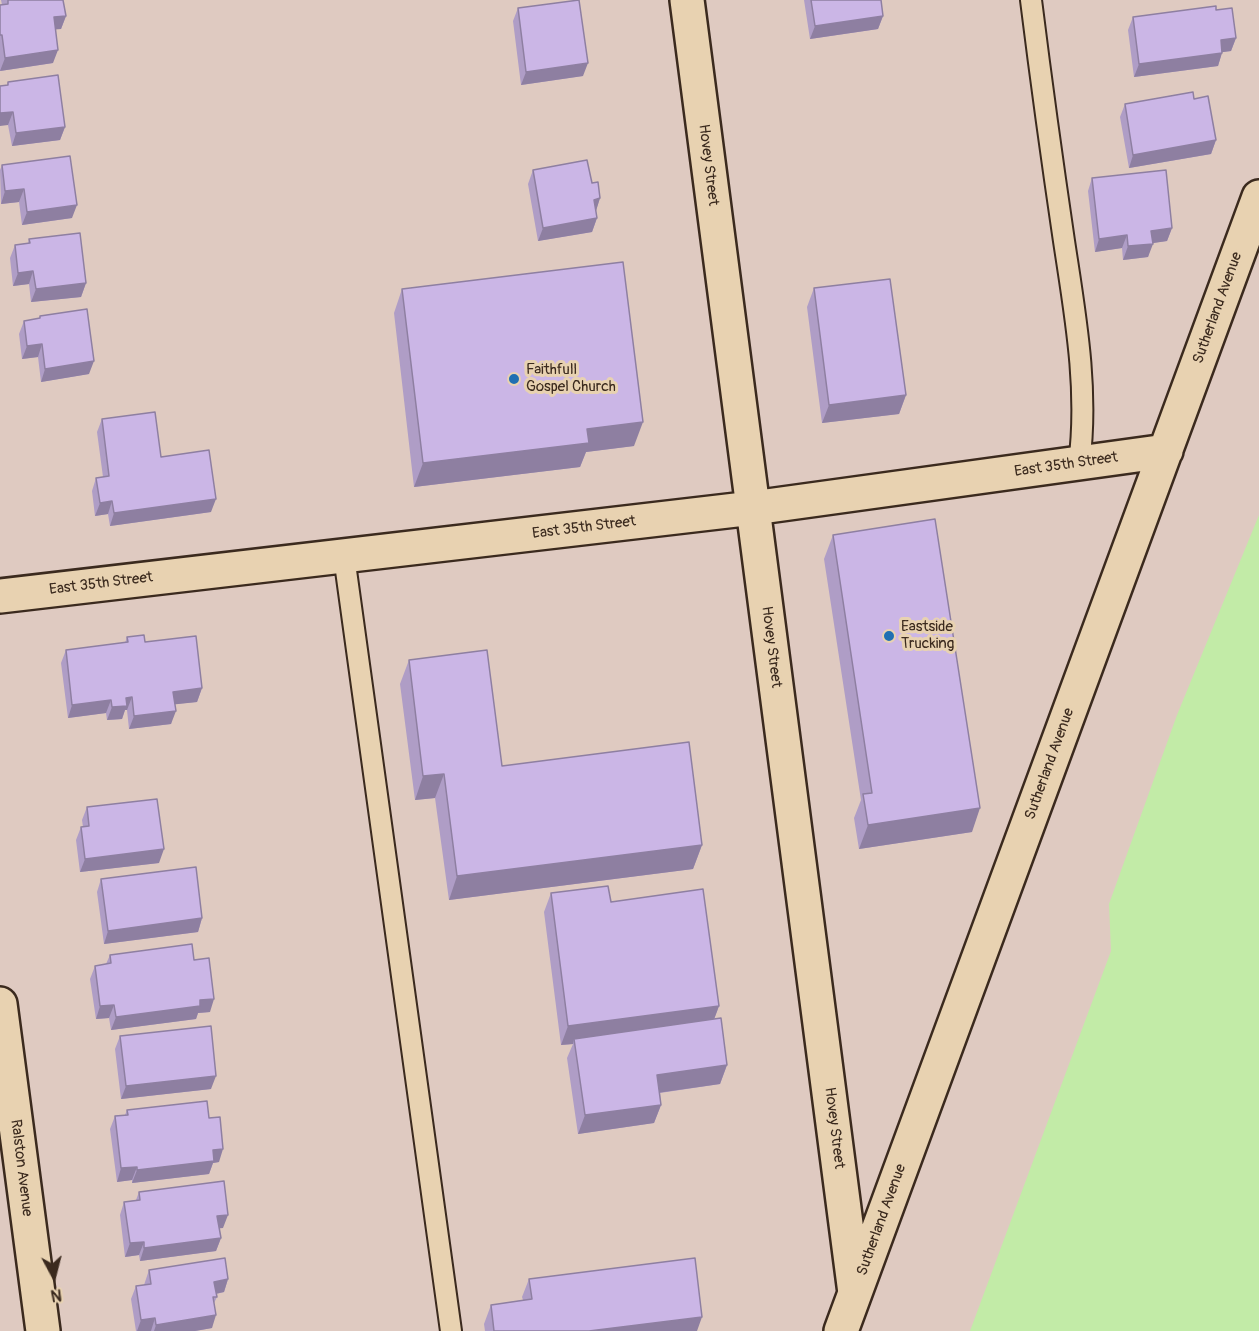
<!DOCTYPE html>
<style>
body{margin:0}
#map{position:relative;width:1259px;height:1331px;overflow:hidden;background:#dfcac1;font-family:Pangolin,sans-serif}
canvas{display:block}
.north{position:absolute;left:24px;top:1247px;width:60px;height:60px;-webkit-text-stroke:4px #e8d2b1;paint-order:stroke;rotate:173deg;font-size:16px;font-weight:700;line-height:24px;text-align:center;color:#3b2a1e}
.north::after{content:'';display:block;margin:auto;width:21px;height:27px;background:#3b2a1e;clip-path:polygon(50% 0,100% 100%,50% 72%,0 100%)}
</style>
<div id="map">
<canvas width="1259" height="1331"></canvas>
<div class="north">N</div>
</div>
<script>
const ctx = document.querySelector('canvas').getContext('2d');
ctx.lineJoin = 'round';
function fillPath(path, color) { ctx.fillStyle = color; ctx.fill(path, 'evenodd'); }
function strokePath(path, color, width, dash) { ctx.strokeStyle = color; ctx.lineWidth = width; ctx.lineCap = dash ? 'butt' : 'round'; ctx.setLineDash(dash || []); ctx.stroke(path); }
function drawText(font, color, halo, rows, align = 'center') {
  ctx.font = font + ' Pangolin,sans-serif'; ctx.lineWidth = 6; ctx.setLineDash([]); ctx.textBaseline = 'middle'; ctx.strokeStyle = halo; ctx.fillStyle = color; for (const [text, x, y, turn = 0] of rows) {
    ctx.save(); ctx.translate(x, y); ctx.rotate((+turn || 0) * Math.PI / 180); ctx.textAlign = isNaN(turn) ? turn : align; if (halo) ctx.strokeText(text, 0, 0); ctx.fillText(text, 0, 0); ctx.restore();
  }
}
const green = new Path2D(`
 M1259,515V1331H970L1111,951L1109,904L1177,715Z`);
const lane = new Path2D(`
 M1031,0C1041,80 1052,160 1064,241C1075,314 1089,389 1079,464
 M344,556L451,1331`);
const street = new Path2D(`
 M687,0L855,1293
 M0,596L753,508L1166,451
 M0,1004L43,1331
 M841,1331L1259,197`);
const wall = new Path2D(`
 M1,0H63L66,16L61,29H55L53,63L0,71V5H2Z
 M804,0H881L883,16L878,29L810,39Z
 M518,8L583,76L521,85L513,21Z
 M1216,10L1236,38L1231,51L1222,52L1218,66L1134,77L1128,30L1133,17Z
 M8,82L65,127L60,140L12,146L8,125L7,85Z
 M1194,99L1216,140L1211,154L1129,168L1120,117L1125,104Z
 M2,165L72,218L22,225L19,202L1,204L0,170Z
 M533,170L592,183L600,198L596,210L597,218L592,232L538,241L528,184Z
 M1092,178L1172,228L1167,241L1152,243L1148,257L1123,260L1122,248L1095,252L1088,191Z
 M29,239L86,283L81,297L31,302L29,284L13,286L10,258L15,245L28,243Z
 M814,288L906,395L899,414L822,423L807,307Z
 M402,289L634,446L586,452L580,467L414,487L394,313Z
 M40,316L89,374L41,382L38,357L22,359L19,334L24,321L39,319Z
 M102,419L161,457L211,512L110,526L108,514L95,516L92,491L96,478L103,477L97,432Z
 M833,535L972,832L859,849L854,818L861,800L824,559Z
 M127,637L145,642L202,688L197,702L175,704L171,724L129,729L127,710H125L122,719L107,720L106,713L68,718L61,663L66,650L125,643Z
 M409,660L502,766L702,845L693,869L449,900L435,798L415,800L400,684Z
 M87,807L159,863L80,872L76,840L81,827H83L82,820Z
 M101,879L202,918L198,932L104,944L97,892Z
 M551,893L611,902L719,1006L714,1019L727,1065L720,1084L660,1093L661,1105L654,1123L578,1134L567,1058L573,1044L561,1045L544,912Z
 M110,955L194,960L210,1012L198,1013L196,1019L111,1030L109,1018L96,1019L90,979L95,966L106,964Z
 M120,1036L211,1089L121,1099L115,1049Z
 M127,1110L209,1118L219,1162L213,1163L209,1174L132,1183V1180L117,1182L110,1129L115,1116L125,1115Z
 M139,1192L223,1228H219L221,1238L216,1251L140,1261L139,1255L125,1257L120,1215L124,1202L136,1200Z
 M149,1270L228,1279L224,1292L216,1294L217,1297L214,1303L212,1328L195,1331H136L131,1299L136,1286L144,1285Z
 M529,1279L697,1331H485L484,1324L491,1305L523,1300L522,1297Z`);
const shadedWall = new Path2D(`
 M66,16L61,29L49,30L54,17Z
 M883,16L878,29L810,39L815,26Z
 M1236,38L1231,51L1216,53L1221,40Z
 M58,50L53,63L0,71L5,58Z
 M1222,53L1218,66L1134,77L1139,64Z
 M588,63L583,76L521,85L526,72Z
 M13,112L8,125L0,126V113Z
 M65,127L60,140L12,146L16,133Z
 M1216,140L1211,154L1129,168L1133,155Z
 M24,189L19,202L1,204L5,191Z
 M600,198L596,211L594,200Z
 M77,205L72,218L22,225L27,212Z
 M597,218L592,232L538,241L543,228Z
 M1172,228L1167,241L1147,244L1151,231Z
 M1127,235L1122,248L1095,252L1099,239Z
 M1153,244L1148,257L1123,260L1128,246Z
 M33,271L29,284L13,286L18,273Z
 M86,283L81,297L31,302L36,289Z
 M42,344L38,357L22,359L27,346Z
 M94,361L89,374L41,382L45,369Z
 M906,395L899,414L822,423L829,405Z
 M643,422L634,446L586,452L580,467L414,487L423,463L587,429Z
 M216,499L211,512L110,526L114,513Z
 M112,501L108,514L95,516L100,503Z
 M202,688L197,702L169,705L173,692Z
 M132,697L127,710H125L122,719L107,720L112,707L126,698Z
 M111,700L106,713L68,718L72,705Z
 M176,711L171,724L129,729L134,716Z
 M444,774L435,798L415,800L423,776Z
 M980,808L972,832L859,849L868,825Z
 M702,845L693,869L449,900L457,876Z
 M164,849L159,863L80,872L85,859Z
 M202,918L198,932L104,944L108,931Z
 M214,999L210,1012L198,1013L196,1019L111,1030L116,1017L200,1000Z
 M114,1005L109,1018L96,1019L100,1006Z
 M719,1006L712,1025L574,1039L573,1044L561,1045L568,1026Z
 M727,1065L720,1084L650,1094L657,1075Z
 M216,1076L211,1089L121,1099L126,1086Z
 M661,1105L654,1123L578,1134L585,1115Z
 M223,1149L219,1162L213,1163L209,1174L132,1183L137,1170L213,1150Z
 M137,1167L132,1180L117,1182L121,1168Z
 M228,1215L223,1228L213,1229L217,1216Z
 M221,1238L216,1251L140,1261L144,1248Z
 M144,1242L139,1255L125,1257L130,1243Z
 M228,1279L224,1292L210,1295L214,1282Z
 M216,1315L212,1328L195,1331H154L156,1325Z
 M702,1317L697,1331H589Z
 M155,1318L151,1331H137L141,1320Z`);
const building = new Path2D(`
 M8,0H63L66,16L54,17L58,50L5,58L2,35H0V5L8,4Z
 M579,0L588,63L526,72L518,8Z
 M811,0H881L883,16L815,26Z
 M1216,6V10L1232,8L1236,38L1221,40L1222,53L1139,64L1133,17Z
 M58,75L65,127L16,133L13,112L0,113V86L8,85V82Z
 M1193,92L1194,99L1208,96L1216,140L1133,155L1125,104Z
 M70,156L77,205L27,212L24,189L5,191L2,165Z
 M587,160L592,183L598,182L600,198L594,200L597,218L543,228L533,170Z
 M1166,170L1172,228L1151,231L1153,244L1128,246L1127,235L1099,239L1092,178Z
 M80,233L86,283L36,289L33,271L18,273L15,245L30,243L29,239Z
 M623,262L643,422L587,429L589,443L423,463L402,289Z
 M890,279L906,395L829,405L814,288Z
 M87,309L94,361L45,369L42,344L27,346L24,321L40,318V316Z
 M155,412L161,457L209,450L216,499L114,513L112,501L100,503L96,478L109,476L102,419Z
 M935,519L980,808L868,825L863,794L872,793L833,535Z
 M144,635L145,642L196,636L202,688L173,692L176,711L134,716L132,697L126,698L127,706L112,707L111,700L72,705L66,650L128,642L127,637Z
 M487,650L502,766L689,742L702,845L457,876L444,774L423,776L409,660Z
 M157,799L164,849L85,859L81,827L89,826L87,807Z
 M196,867L202,918L108,931L101,879Z
 M608,886L611,902L703,889L719,1006L568,1026L551,893Z
 M192,944L194,960L209,958L214,999L200,1000V1006L116,1017L114,1005L100,1006L95,966L111,963L110,955Z
 M721,1018L727,1065L657,1075L661,1105L585,1115L574,1039Z
 M211,1026L216,1076L126,1086L120,1036Z
 M207,1101L209,1118L220,1117L223,1149L213,1150L214,1161L137,1170V1167L121,1168L115,1116L128,1115L127,1110Z
 M224,1181L228,1215L217,1216L221,1238L144,1248V1242L130,1243L124,1202L140,1200L139,1192Z
 M225,1258L228,1279L214,1282L217,1297H213L216,1315L156,1325L155,1318L141,1320L136,1286L151,1284L149,1270Z
 M695,1258L702,1317L589,1331H494L491,1305L532,1299L529,1279Z`);
const markers = [
 [514,379,6,"#1f6fb2"],
 [889,636,6,"#1f6fb2"]
];
const streetNames = [
 ["Hovey Street",708,165,83],
 ["Sutherland Avenue",1218,308,-70],
 ["East 35th Street",1066,465,-8],
 ["East 35th Street",584,528,-7],
 ["East 35th Street",101,584,-7],
 ["Hovey Street",771,647,83],
 ["Sutherland Avenue",1050,764,-70],
 ["Hovey Street",834,1128,83],
 ["Ralston Avenue",21,1168,83],
 ["Sutherland Avenue",882,1220,-70]
];
const poiNames = [
 ["Faithfull",526,370],
 ["Gospel Church",526,387],
 ["Eastside",901,627],
 ["Trucking",901,644]
];
fillPath(green, '#c2eba7');
strokePath(lane, '#3b2a1e', 24);
strokePath(street, '#3b2a1e', 38);
strokePath(lane, '#e8d2b1', 20);
strokePath(street, '#e8d2b1', 33);
fillPath(wall, '#af9dc6');
fillPath(shadedWall, '#8e7fa1');
fillPath(building, '#cbb6e6');
strokePath(building, '#8e7fa1', 1.5);
for (const [x, y, r, color] of markers) { const dot = new Path2D(); dot.arc(x, y, r, 0, 2 * Math.PI); ctx.fillStyle = color; ctx.fill(dot); strokePath(dot, '#e8d2b1', 2); }
drawText('15px', '#3b2a1e', '#e8d2b1', streetNames);
drawText('15px', '#3b2a1e', '#e8d2b1', poiNames, 'left');
</script>
